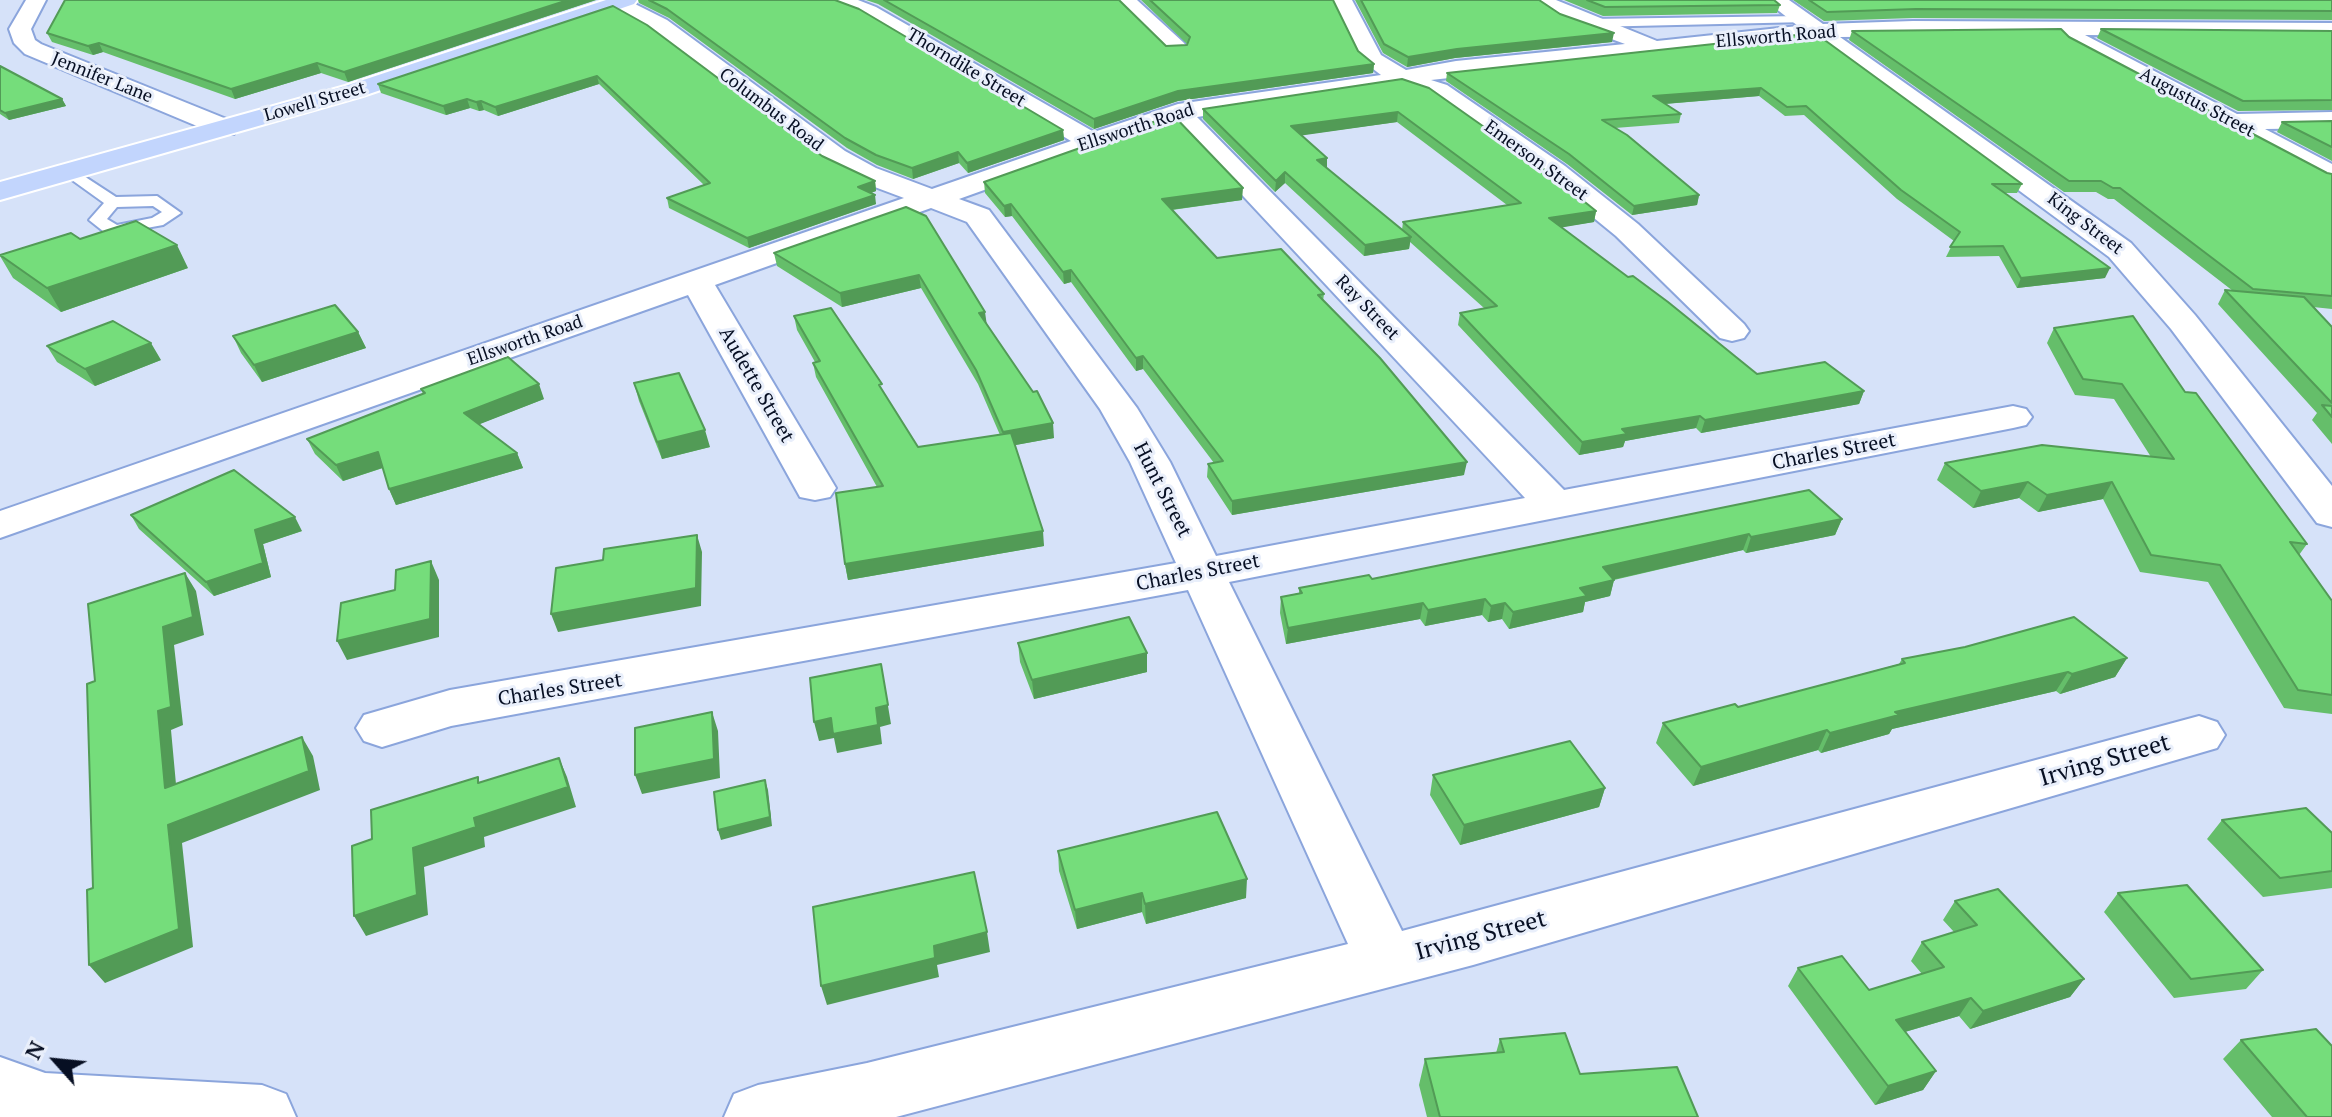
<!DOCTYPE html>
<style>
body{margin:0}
#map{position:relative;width:2332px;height:1117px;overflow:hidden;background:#d6e2f9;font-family:"PT Serif",serif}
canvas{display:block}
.north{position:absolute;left:16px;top:1021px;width:80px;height:80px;-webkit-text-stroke:6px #e9effb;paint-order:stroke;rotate:297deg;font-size:22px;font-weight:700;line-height:32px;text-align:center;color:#070f23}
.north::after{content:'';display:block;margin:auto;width:28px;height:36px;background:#070f23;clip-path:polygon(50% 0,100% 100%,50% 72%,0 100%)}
</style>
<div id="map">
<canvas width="2332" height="1117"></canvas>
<div class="north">N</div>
</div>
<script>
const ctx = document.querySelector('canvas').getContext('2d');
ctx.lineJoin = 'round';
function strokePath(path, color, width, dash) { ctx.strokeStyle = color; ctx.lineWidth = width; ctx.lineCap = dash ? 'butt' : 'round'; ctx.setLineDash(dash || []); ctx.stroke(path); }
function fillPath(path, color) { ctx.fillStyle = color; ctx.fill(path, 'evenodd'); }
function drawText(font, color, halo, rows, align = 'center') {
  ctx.font = font + ' "PT Serif",serif'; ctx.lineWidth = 6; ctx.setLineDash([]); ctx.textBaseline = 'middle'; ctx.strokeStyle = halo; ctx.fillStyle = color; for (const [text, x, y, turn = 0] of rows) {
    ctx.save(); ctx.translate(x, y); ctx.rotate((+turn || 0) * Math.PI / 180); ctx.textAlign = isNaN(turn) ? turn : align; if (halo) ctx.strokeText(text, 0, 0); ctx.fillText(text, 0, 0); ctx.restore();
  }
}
const service = new Path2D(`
 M1803,16L1807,18V22L1590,27L1584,23L1590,19Z
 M70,167L116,197L157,196L181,213L163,225L108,235L89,220L104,203L65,175V169ZM153,206L162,212L152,218L117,225L107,219L117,207Z`);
const minor = new Path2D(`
 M26,0H46L31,29L35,40L41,44L234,122L238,128L234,134H216L25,54L14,43L9,29Z
 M609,0H627L667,20L845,151L876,168L932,189L1071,141L862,15L832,4L829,0H858L876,7L1094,132L1178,104L1381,75L1360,59L1332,0H1352L1381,55L1406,70L1456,61L1625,44L1560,20L1530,0H1556L1657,41L1798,26L1765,0H1789L1823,24L1913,21L2332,23V37L2085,35L2237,114L2332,112V128L2265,129L2332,164V183L2322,181L2067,44L2058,35L1840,37L2131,243L2195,315L2332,486V527L2317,523L2171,329L2109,257L1813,38L1431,80L1447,85L1565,166L1638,224L1744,324L1749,331L1744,338L1732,341L1720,338L1616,236L1545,178L1429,95L1401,86L1197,117L1564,490L2013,406L2026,409L2032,417L2026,425L2013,428L1229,582L1402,931L2199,716L2217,722L2225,735L2217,748L1473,965L896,1117H724L734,1094L758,1085L867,1063L1348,944L1188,590L451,726L382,747L364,741L356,728L364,715L450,690L1176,563L1130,462L1100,409L967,222L931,208L715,285L836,488L830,497L815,500L800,497L688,295L0,538V511L904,198L856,180L825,163L651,30L610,7L607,3ZM1174,122L1525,498L1216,556L1170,462L1137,408L989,210L959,199Z
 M1115,0H1137L1184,43L1187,48L1184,53H1168Z
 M0,1057L45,1073L262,1085L286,1094L296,1117H0Z`);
const primary = new Path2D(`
 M606,0H637L634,4L363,96L0,200V182L345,86Z`);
const wall = new Path2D(`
 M596,0L348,82L321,73L235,99L103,52L93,55L52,42L47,33Z
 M638,0H835L1063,130L1064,140L968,173L959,163L913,179L877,165L847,148L669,18L639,3Z
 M866,0H1119L1166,46L1187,45V44L1141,0H1333L1358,51L1374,64L1373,73L1178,101L1094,129L878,4Z
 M1355,0H1539L1560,14L1612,42L1455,58L1407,67L1383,53Z
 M1564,0H1774L1780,5L1777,13L1603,16Z
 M1793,0H2332V20L1913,18L1824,21Z
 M613,6L822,156L875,181L876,191L871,193L876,204L749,248L669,208L667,198L704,185L599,84L498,116L484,110L479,111L470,108L446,115L381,93L378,84Z
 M2101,29L2332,31V110L2238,111L2097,38Z
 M1852,31L2069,37L2327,173L2332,174V309L2313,307L2332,327V444L2312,420L2317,413L2218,304L2225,290L2233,291L2114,199H2108L2096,192H2064L1849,40Z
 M1815,33L2022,184L2017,193H2005L2105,278L2017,288L1999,256L1946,257L1954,241L1897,199L1804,115L1785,116L1759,96L1665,104L1681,114L1679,123L1615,128L1699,195L1697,205L1632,215L1567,164L1446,81L1447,73Z
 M0,66L62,99L66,106L9,120L0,114Z
 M1402,79L1596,211L1594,222L1561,227L1757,374L1864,391L1859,404L1701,433L1696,428L1625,441L1623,447L1579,455L1458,325L1460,313L1484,308L1410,242L1409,249L1364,256L1285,183L1275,192L1203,119V109ZM1397,122L1507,205L1403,222L1402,230L1327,168V158L1301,135Z
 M2332,121V161L2277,132L2282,122Z
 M984,182L1242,200L1172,210L1217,258L1324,294L1323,301L1464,475L1232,515L1207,477L1208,464L1214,463L1143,369L1136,371L1071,282L1064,284L1012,216L1005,217L985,193Z
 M906,207L986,324L1054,438L1015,445L1044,546L848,580L845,564L877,487L816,377L813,363L815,362L797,330L794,316L883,392L918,447L1000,435L978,384L921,288L842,307L777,266L774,253Z
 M80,239L188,268L61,312L13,278L0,256Z
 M2054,328L2185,392L2307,544L2299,555L2332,601V714L2284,708L2208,582L2140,572L2103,499L2038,512L2019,498L1973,508L1937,480L1945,463L2151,457L2114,399L2075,395L2047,343Z
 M358,332L366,348L262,382L241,353L233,336Z
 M47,346L161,360L95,386L57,362Z
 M634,383L710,447L662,459L639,401Z
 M421,389L544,399L479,424L517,453L523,468L396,505L389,489L383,468L343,481L315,454L307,439L423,394Z
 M131,515L302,531L263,544L271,577L214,596L139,529Z
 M1842,519L1835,535L1746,553L1743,550L1614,580L1610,596L1585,602L1583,612L1509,629L1502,619L1488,622L1482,615L1425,626L1420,619L1286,644L1280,613L1281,597L1299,593V588Z
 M1018,643L1147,653V672L1034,699L1020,662Z
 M2127,658L2115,677L2060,694L2056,691L1892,729L1889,734L1821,753L1818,750L1693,786L1656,743L1663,723L1738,707L1899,664L1902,659Z
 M1433,775L1605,788L1599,807L1460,845L1430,795Z
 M2222,820L2332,833V888L2263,897L2207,839Z
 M1058,851L1246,898L1146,924L1142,912L1077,929L1059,871Z
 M2118,893L2263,970L2246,989L2174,998L2104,912Z
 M1955,901L2084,979L2070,997L1970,1029L1959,1016L1905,1032L1936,1071L1923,1090L1875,1105L1788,986L1798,968L1869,990L1922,974L1911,961L1922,942L1954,932L1943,920Z
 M1500,1039L1580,1074L1698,1117H1427L1419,1085L1425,1059L1496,1053Z
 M2241,1040L2332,1117H2272L2223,1059Z`);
const shadedWall = new Path2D(`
 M568,0H596L348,82L344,72Z
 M1614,33L1612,42L1455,58L1407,67L1408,57L1457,49Z
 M99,43L103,52L93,55L88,46Z
 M317,63L321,73L235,99L231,89Z
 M1374,64L1373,73L1178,101L1094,129V119L1178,91Z
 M597,76L599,84L498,116L495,107Z
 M1761,88L1759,96L1651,105L1653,96Z
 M62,99L66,106L9,120L5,113Z
 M467,99L470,108L446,115L443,106Z
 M481,101L484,110L479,111L476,102Z
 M1398,112L1397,122L1291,137V126Z
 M1063,130L1064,140L968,173L967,163Z
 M958,152L959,163L913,179L912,168Z
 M1327,158V169L1317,160Z
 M1285,172V183L1275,192L1276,181Z
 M875,181L876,191L860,197L858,187Z
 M1243,188L1242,200L1162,211V199Z
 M875,195L876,204L749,248L747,238Z
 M1699,195L1697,205L1632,215L1634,206Z
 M1011,204L1012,216L1005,217L1004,206Z
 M1596,211L1594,222L1547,230L1549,218Z
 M1411,237L1409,249L1364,256L1365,245Z
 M177,245L188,268L61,312L47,288Z
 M2110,268L2105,278L2017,288L2021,278Z
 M1071,270V282L1064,284L1063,272Z
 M919,275L921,288L842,307L840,293Z
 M985,312L987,326L979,313Z
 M358,332L366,348L262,382L254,365Z
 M151,343L161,360L95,386L85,369Z
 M1143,356V369L1136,371V358Z
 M539,384L544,399L470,428L464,413Z
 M1864,391L1859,404L1701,433L1705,420Z
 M1700,416L1696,428L1625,441L1623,447L1579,455L1582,442L1622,429Z
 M1053,423L1054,438L1005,447L1003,432Z
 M705,430L710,447L662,459L657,442Z
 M378,452L385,467L343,481L336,465Z
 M517,453L523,468L396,505L389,489Z
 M1467,462L1464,475L1232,515V501Z
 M2028,482L2019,498L1973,508L1981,491Z
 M2112,482L2103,499L2038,512L2047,495Z
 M295,517L302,531L263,544L271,577L214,596L206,582L255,530Z
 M1842,519L1835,535L1746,553L1751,537Z
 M1043,531L1044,546L848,580L845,564Z
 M1749,534L1743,550L1598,583L1603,567Z
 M697,535L702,552L701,606L558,632L551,614Z
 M431,561L439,580V637L347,660L337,641Z
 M185,573L196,591L204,635L174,645L183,725L171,730L178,806L165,788L158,711L163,627Z
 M1614,580L1610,596L1585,602L1583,612L1509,629L1513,612L1580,588Z
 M1485,599L1482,615L1425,626L1428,610Z
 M1423,603L1420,619L1286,644L1288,628Z
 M1505,603L1502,619L1488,622L1491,606Z
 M1147,653V672L1034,699L1032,680Z
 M2127,658L2115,677L2060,694L2072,674Z
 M881,664L891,724L880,727L882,744L837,753L834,738L819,741L814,722Z
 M2068,672L2056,691L1892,729L1889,734L1821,753L1830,733L1895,712Z
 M712,712L718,731L720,778L642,794L635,775Z
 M1827,730L1818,750L1693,786L1701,767Z
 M302,737L313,756L320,790L182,843L193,947L105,983L89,965L168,825Z
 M559,758L567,777L576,807L484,837L485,847L424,867L428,915L366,936L354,916L413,848L474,818Z
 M765,780L768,790L772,826L721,840L718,830Z
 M1605,788L1599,807L1460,845L1464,825Z
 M1247,879L1246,898L1146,924L1145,904Z
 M1142,893V912L1077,929L1075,910Z
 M987,932L990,952L937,965L939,977L827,1005L821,986L934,946Z
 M2084,979L2070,997L1970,1029L1983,1011Z
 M1971,998L1959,1016L1884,1038L1896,1020Z
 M1936,1071L1923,1090L1875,1105L1888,1086Z`);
const building = new Path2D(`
 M65,0H568L344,72L317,63L231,89L99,43L88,46L47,33Z
 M649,0H835L859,9L1063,130L967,163L958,152L912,168L876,155L845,138L667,9Z
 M884,0H1119L1166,46L1187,45L1190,37L1150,0H1333L1358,51L1374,64L1178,91L1094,119Z
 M1361,0H1539L1560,14L1614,33L1457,49L1408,57L1384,44Z
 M1587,0H1774L1780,5L1605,7Z
 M1809,0H2332V11L1916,9L1827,12Z
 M613,6L647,25L822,156L875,181L858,187L875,195L747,238L667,198L710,183L597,76L495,107L481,101L476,102L467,99L443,106L378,84Z
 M2061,29L2069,37L2327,173L2332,174V296L2253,289L2120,188H2113L2101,181H2069L1852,31Z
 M2101,29L2332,31V100L2243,101Z
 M1815,33L2022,184H1992L2110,268L2021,278L2003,246L1950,247L1960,232L1901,190L1806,106L1787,107L1761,88L1653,96L1681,114L1602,120L1627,135L1699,195L1634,206L1569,154L1447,73Z
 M0,66L62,99L5,113L0,110Z
 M1402,79L1429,88L1545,170L1596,211L1549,218L1628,277L1633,276L1668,302L1757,374L1825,362L1864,391L1705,420L1700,416L1622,429L1627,434L1582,442L1460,313L1497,306L1403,222L1521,203L1398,112L1291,126L1327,158L1317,160L1411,237L1365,245L1285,172L1276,181L1203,109Z
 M1173,115L1243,188L1162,199L1217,258L1281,249L1324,294L1318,295L1380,358L1467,462L1232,501L1208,464L1223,461L1143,356L1136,358L1071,270L1063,272L1011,204L1004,206L984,182Z
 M2332,121V147L2282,122Z
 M906,207L926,216L985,312L979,313L1033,392L1037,391L1053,423L1003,432L976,370L919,275L840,293L774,253Z
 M136,221L177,245L47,288L0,255L71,233L80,239Z
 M2225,290L2304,297L2332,327V403Z
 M335,305L358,332L254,365L233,336Z
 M831,308L882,384L879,385L918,447L1011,433L1043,531L845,564L836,493L883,486L813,363L820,361L794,316Z
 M2133,316L2185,392L2196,393L2307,544L2290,542L2332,601V695L2298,690L2220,565L2151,555L2112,482L2047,495L2028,482L1981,491L1945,463L2042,445L2174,459L2122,384L2083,379L2054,328Z
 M113,321L151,343L85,369L47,346Z
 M508,357L539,384L464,413L517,453L389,489L378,452L336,465L307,439L425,393L421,389Z
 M679,373L705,430L657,442L634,383Z
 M2322,405L2332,406V417Z
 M234,470L295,517L255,530L263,563L206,582L131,515Z
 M1809,490L1842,519L1751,537L1749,534L1603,567L1614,580L1580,588L1587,596L1513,612L1505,603L1491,606L1485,599L1428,610L1423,603L1288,628L1281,597L1302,593L1299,588L1369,575L1372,579Z
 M697,535L696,588L551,614L556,568L603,560L604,549Z
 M431,561L430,619L337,641L341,603L395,590L396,570Z
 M185,573L193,617L163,627L171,707L158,711L165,788L302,737L309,771L168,825L179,929L89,965L87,890L93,888L87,684L95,681L88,604Z
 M1129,617L1147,653L1032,680L1018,643Z
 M2074,617L2127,658L2072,674L2068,672L1895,712L1899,715L1830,733L1827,730L1701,767L1663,723L1735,704L1738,707L1905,663L1902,659L1965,647Z
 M881,664L888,705L876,708L878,725L833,734L831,718L814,722L810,678Z
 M712,712L714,759L635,775V728Z
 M1570,741L1605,788L1464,825L1433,775Z
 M559,758L568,787L474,818L476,827L413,848L417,895L354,916L352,846L372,839L371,810L478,777V783Z
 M765,780L770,817L718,830L714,792Z
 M2306,808L2332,833V871L2280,878L2222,820Z
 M1217,812L1247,879L1145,904L1142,893L1075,910L1058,851Z
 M974,872L987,932L934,946L935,958L821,986L813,907Z
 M2187,885L2263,970L2191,979L2118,893Z
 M1998,889L2084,979L1983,1011L1971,998L1896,1020L1936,1071L1888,1086L1798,968L1842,956L1869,990L1944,967L1922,942L1977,925L1955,901Z
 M2316,1029L2332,1046V1117H2307L2241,1040Z
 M1565,1033L1580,1074L1677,1067L1698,1117H1440L1425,1059L1504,1052L1500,1039Z`);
const farStreetnames = [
 ["Ellsworth Road",1776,37,-5],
 ["Thorndike Street",966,68,31],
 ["Jennifer Lane",102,78,22],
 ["Lowell Street",315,102,-16],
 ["Augustus Street",2197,103,28],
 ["Columbus Road",771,110,37],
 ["Ellsworth Road",1136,128,-18],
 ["Emerson Street",1536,161,36],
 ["King Street",2085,224,37],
 ["Ray Street",1367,308,46],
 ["Ellsworth Road",525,341,-19]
];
const streetNames = [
 ["Audette Street",756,385,60],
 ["Charles Street",1834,452,-11],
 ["Hunt Street",1162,490,63],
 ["Charles Street",1198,573,-11],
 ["Charles Street",560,690,-9]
];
const nearStreetnames = [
 ["Irving Street",2105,761,-16],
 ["Irving Street",1481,936,-15]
];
strokePath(service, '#8ba5dc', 4);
strokePath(minor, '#8ba5dc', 4);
strokePath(primary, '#fff', 4);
fillPath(service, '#fff');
fillPath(minor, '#fff');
fillPath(primary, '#c2d5fd');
fillPath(wall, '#65be6a');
fillPath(shadedWall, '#529b56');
fillPath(building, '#75dd7b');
strokePath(building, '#529b56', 2);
drawText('18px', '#070f23', '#e9effb', farStreetnames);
drawText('20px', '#070f23', '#e9effb', streetNames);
drawText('24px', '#070f23', '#e9effb', nearStreetnames);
</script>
